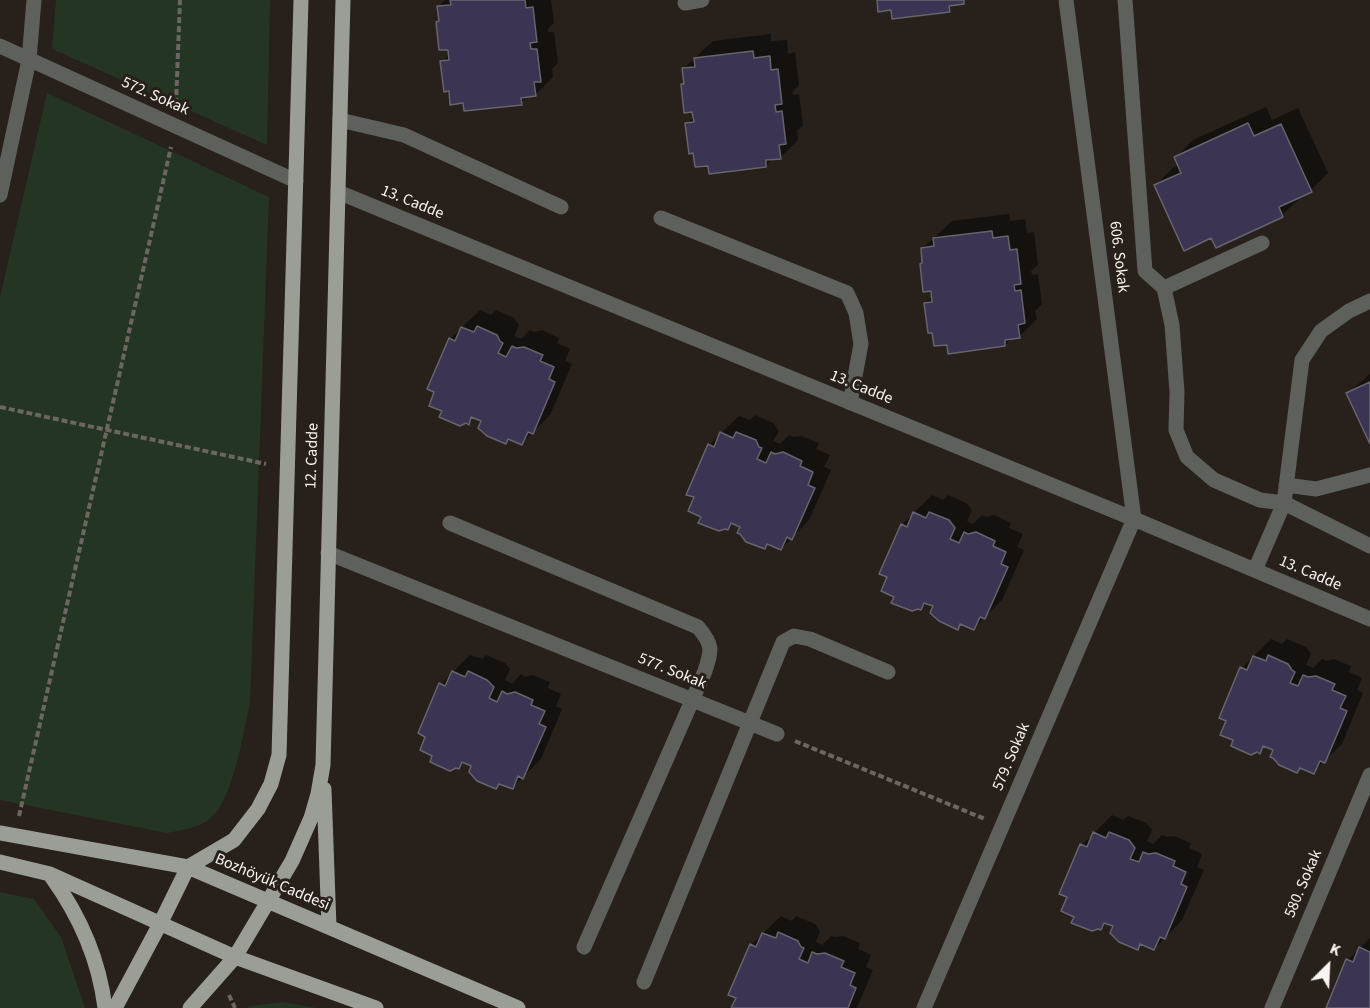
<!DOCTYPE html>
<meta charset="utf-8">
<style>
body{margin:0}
#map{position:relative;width:1370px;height:1008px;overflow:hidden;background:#27201b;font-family:"Source Sans 3",sans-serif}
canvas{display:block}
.north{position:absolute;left:1298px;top:936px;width:60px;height:60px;-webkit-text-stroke:4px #27201b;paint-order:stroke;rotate:24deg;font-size:16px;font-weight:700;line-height:24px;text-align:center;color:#f9f4f1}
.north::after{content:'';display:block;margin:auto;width:21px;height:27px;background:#f9f4f1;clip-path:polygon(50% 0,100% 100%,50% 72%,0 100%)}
</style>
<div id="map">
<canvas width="1370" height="1008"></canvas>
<div class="north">K</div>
</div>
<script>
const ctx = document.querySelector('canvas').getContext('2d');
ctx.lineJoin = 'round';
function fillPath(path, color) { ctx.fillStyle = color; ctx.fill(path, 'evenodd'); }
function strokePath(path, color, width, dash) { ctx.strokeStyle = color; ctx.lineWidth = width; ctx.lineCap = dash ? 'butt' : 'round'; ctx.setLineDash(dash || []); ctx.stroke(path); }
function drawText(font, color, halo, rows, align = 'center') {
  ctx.font = font + ' "Source Sans 3",sans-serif'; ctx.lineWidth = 6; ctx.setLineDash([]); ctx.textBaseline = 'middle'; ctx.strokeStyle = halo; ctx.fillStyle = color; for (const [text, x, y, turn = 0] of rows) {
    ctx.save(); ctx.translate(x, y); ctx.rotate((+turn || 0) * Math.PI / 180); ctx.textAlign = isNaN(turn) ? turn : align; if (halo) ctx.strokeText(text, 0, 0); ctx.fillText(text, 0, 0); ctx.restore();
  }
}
const green = new Path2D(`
 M56,0H270L267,145L52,49Z
 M47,93L269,197L250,703C243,733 234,797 211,818C199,828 182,830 167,833L0,800V297Z
 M0,892L34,899L61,937L85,1008H0Z
 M283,1002L317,1008H247L251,1006Z`);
const shadow = new Path2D(`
 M445,0H551L554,23L548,29V32H554L558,63L552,69L553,77L535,95L528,96L521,103L450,89L442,62L450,54L438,22L440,20L438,7Z
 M771,34V41L787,40L788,54L795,52L799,85L792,92L793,95L799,94L803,125L797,131L798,140L780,158H773L766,166L709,164L687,124L694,116L682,85L685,82L683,69L713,41Z
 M1266,107L1272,120L1298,108L1328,173L1311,190L1299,196L1300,198L1282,215L1212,236L1155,186L1173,168L1179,165L1176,157L1193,140Z
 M1009,214L1010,221L1025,219L1027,233L1034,232L1038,265L1031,271L1032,275L1038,274L1042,304L1035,311L1037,319L1019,337L1012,338L1005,345L925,303L933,296L922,249L952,221Z
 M480,310L491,315L496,310L514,318L519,325L514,336L521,339L530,330L534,332L542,330L559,338L557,343L570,349L565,361L572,364L550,415L522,443L510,438L505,442L483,420L474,417L469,423L444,411L450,339Z
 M1370,374V441L1348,393Z
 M755,415L773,423L779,431L773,441L780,444L789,435L794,437L801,436L819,443L816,449L830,455L824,467L831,470L809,520L781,549L769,543L765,548L742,526L733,522L727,528L703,516L696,496L709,445L739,416L750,420Z
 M932,495L943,500L948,495L966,503L972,510L967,521L973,524L982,515L986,517L994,515L1011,523L1009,528L1023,534L1017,547L1024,550L1002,600L974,628L962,623L958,628L935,605L926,602L921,608L896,596L889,577L902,525Z
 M1271,639L1282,644L1287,639L1306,647L1311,654L1306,665L1313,668L1322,659L1326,661L1334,659L1351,666L1349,672L1362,678L1357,690L1363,693L1342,744L1313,772L1302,767L1297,772L1274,749L1266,746L1260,752L1242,668ZM1258,656L1274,663L1256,659Z
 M470,655L482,659L486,655L505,663L510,669L505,680L512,684L521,674L525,677L533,675L550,682L548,688L561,694L556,706L562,709L541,759L512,788L500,783L496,787L473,765L465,761L459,767L441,684Z
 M1112,815L1123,820L1128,816L1146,823L1152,830L1147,841L1153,844L1162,835L1167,837L1174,836L1191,843L1189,848L1202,854L1197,867L1204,870L1182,920L1154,949L1142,943L1138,948L1115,925L1106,922L1100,928L1076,916L1069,897L1061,894L1082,845Z
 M781,916L792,921L796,916L815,924L820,931L816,942L822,945L831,936L835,937L843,936L860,943L858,949L871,955L866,967L873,970L857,1008H733L738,997L751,945Z
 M1370,938V1008H1327L1348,960Z`);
const building = new Path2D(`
 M450,0H525L526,8L533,7L537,42L530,43L531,49H537L541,82H534L536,96L521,98L522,105L464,111L463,103L450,105L449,91L444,92L440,61L449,60L448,50H439L436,22L439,21L437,6L451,5Z
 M877,0H964V4L949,6L950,12L892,19L891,10L878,12Z
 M753,51L754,58L770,56L771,70L778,69L782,104L775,105L776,112L782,111L786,144L779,145L781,159L766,160V167L709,174L708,166L695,167L693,153L689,154L685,123L694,122L692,112L684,113L681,84H684L682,68L695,67L694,58Z
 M1248,123L1254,136L1281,124L1312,192L1279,207L1283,217L1216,248L1211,238L1184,251L1154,185L1181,173L1174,157Z
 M992,231L993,238L1008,236L1010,250L1017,249L1021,284L1014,285L1015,291L1021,290L1025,323L1018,325L1020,338L1005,340V346L948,354L947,345L934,346L932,333H928L924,303L932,302L931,291L923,292L920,264L922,263L921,248L934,246L933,238Z
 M477,326L497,335L500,341L503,343L498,353L506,357L512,346L516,348L524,347L543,355L540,361L554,367L549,379L555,382L533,434L528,432L522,445L508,439L506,444L487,436L478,428L481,421L471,417L469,425L466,423L460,426L439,417L442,411L429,406L434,392L427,389L449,338L455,341L461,327L474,332Z
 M1370,382V444L1346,393Z
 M720,432L733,438L736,432L756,440L759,447L762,448L757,459L766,463L771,452L775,454L783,452L802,461L800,466L813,472L808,485L815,488L792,540L787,537L781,550L767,544L765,549L746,542L740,534L737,533L740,527L731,523L728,530L725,529L719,531L698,523L701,517L688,511L694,497L686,495L708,444L714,447Z
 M913,512L926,518L929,512L949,520L955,528L950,539L959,543L964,532L968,534L976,532L995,541L993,546L1006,552L1001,564L1008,567L985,619L980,617L974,630L960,624L958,630L939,621L930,613L933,606L924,603L921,610L918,609L912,611L891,603L894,597L881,591L887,577L879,574L901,524L907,527Z
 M1268,655L1288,664L1292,670L1295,672L1290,683L1298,686L1303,675L1308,677L1316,676L1335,684L1332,690L1346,696L1340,708L1347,711L1325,763L1320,761L1314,774L1300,768L1297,773L1279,765L1273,758L1270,757L1273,750L1263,746L1260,754L1257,752L1251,755L1231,746L1233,740L1220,735L1226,721L1219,718L1240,667L1247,670L1253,656L1266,661Z
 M452,671L465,677L468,671L487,680L494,687L489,698L497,702L502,691L507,694L515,692L533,700L531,705L545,711L539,724L546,727L523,779L518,776L513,789L499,784L496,789L477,781L469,772L471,766L462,762L459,769L456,768L450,771L430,762L432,756L420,750L425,737L418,733L439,683L445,686Z
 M1093,832L1106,838L1109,832L1129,840L1135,848L1130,859L1139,862L1143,852L1148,854L1156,853L1175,861L1173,866L1186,872L1181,884L1187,887L1165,939L1160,937L1154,950L1140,944L1138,950L1119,942L1110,933L1113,926L1104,923L1101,930L1098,929L1092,931L1071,923L1074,917L1061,911L1067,897L1059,894L1080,844L1087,847Z
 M778,932L798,941L801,947L804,948L799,959L808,963L812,952L817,954L825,953L844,961L841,967L855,973L850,985L856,988L848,1008H731L736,998L728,995L750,944L756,947L762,933L776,938Z
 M1359,947L1370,952V1008H1326L1346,959L1353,962Z`);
const path = new Path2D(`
 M176,104L180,0
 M0,407L266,464
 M795,741L985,819
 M19,816L171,147
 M229,995L235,1008`);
const minor = new Path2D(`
 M1125,0L1145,271L1164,288L1172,325L1177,392L1176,430L1187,457L1214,480L1260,500L1284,503L1370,546
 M685,3L702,0
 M0,46L296,181
 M340,120L404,135L561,207
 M338,192L1134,519L1370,619
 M0,195L29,60L34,0
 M661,218L847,293L856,313L861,344L850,403
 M1164,288L1262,243
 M1286,485L1316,489L1370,475
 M450,523L698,627C713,645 712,649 705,671L584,947
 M328,553L777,734
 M1255,570L1284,503L1302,360L1321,331L1349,311L1370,301
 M644,982L783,642L794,636L810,639L888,672
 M924,1008L1134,519L1066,0
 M1272,1008L1370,775`);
const major = new Path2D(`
 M324,789L329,927
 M0,833L188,867L518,1008
 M0,862L50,874L235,957L376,1008
 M188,867L234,840L258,809L271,784L279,755L301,0
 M51,876C80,916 99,959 105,1008
 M115,1008L160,924L188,867
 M190,1008L235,957L292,861L311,818L318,794L323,765L343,0`);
const streetNames = [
 ["572. Sokak",155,97,24],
 ["13. Cadde",412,203,22],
 ["606. Sokak",1118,257,83],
 ["13. Cadde",861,388,22],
 ["12. Cadde",313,456,-88],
 ["13. Cadde",1310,574,23],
 ["577. Sokak",672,672,22],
 ["579. Sokak",1012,757,-67],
 ["Bozhöyük Caddesi",272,883,23],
 ["580. Sokak",1304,884,-67]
];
fillPath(green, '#253523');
fillPath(shadow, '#0007');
fillPath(building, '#3b3452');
strokePath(building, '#66656e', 1.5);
strokePath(path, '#6c6661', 4, [6, 3]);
strokePath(minor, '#5e605c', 15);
strokePath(major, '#9a9e97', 15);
drawText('16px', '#f9f4f1', '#27201b', streetNames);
</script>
